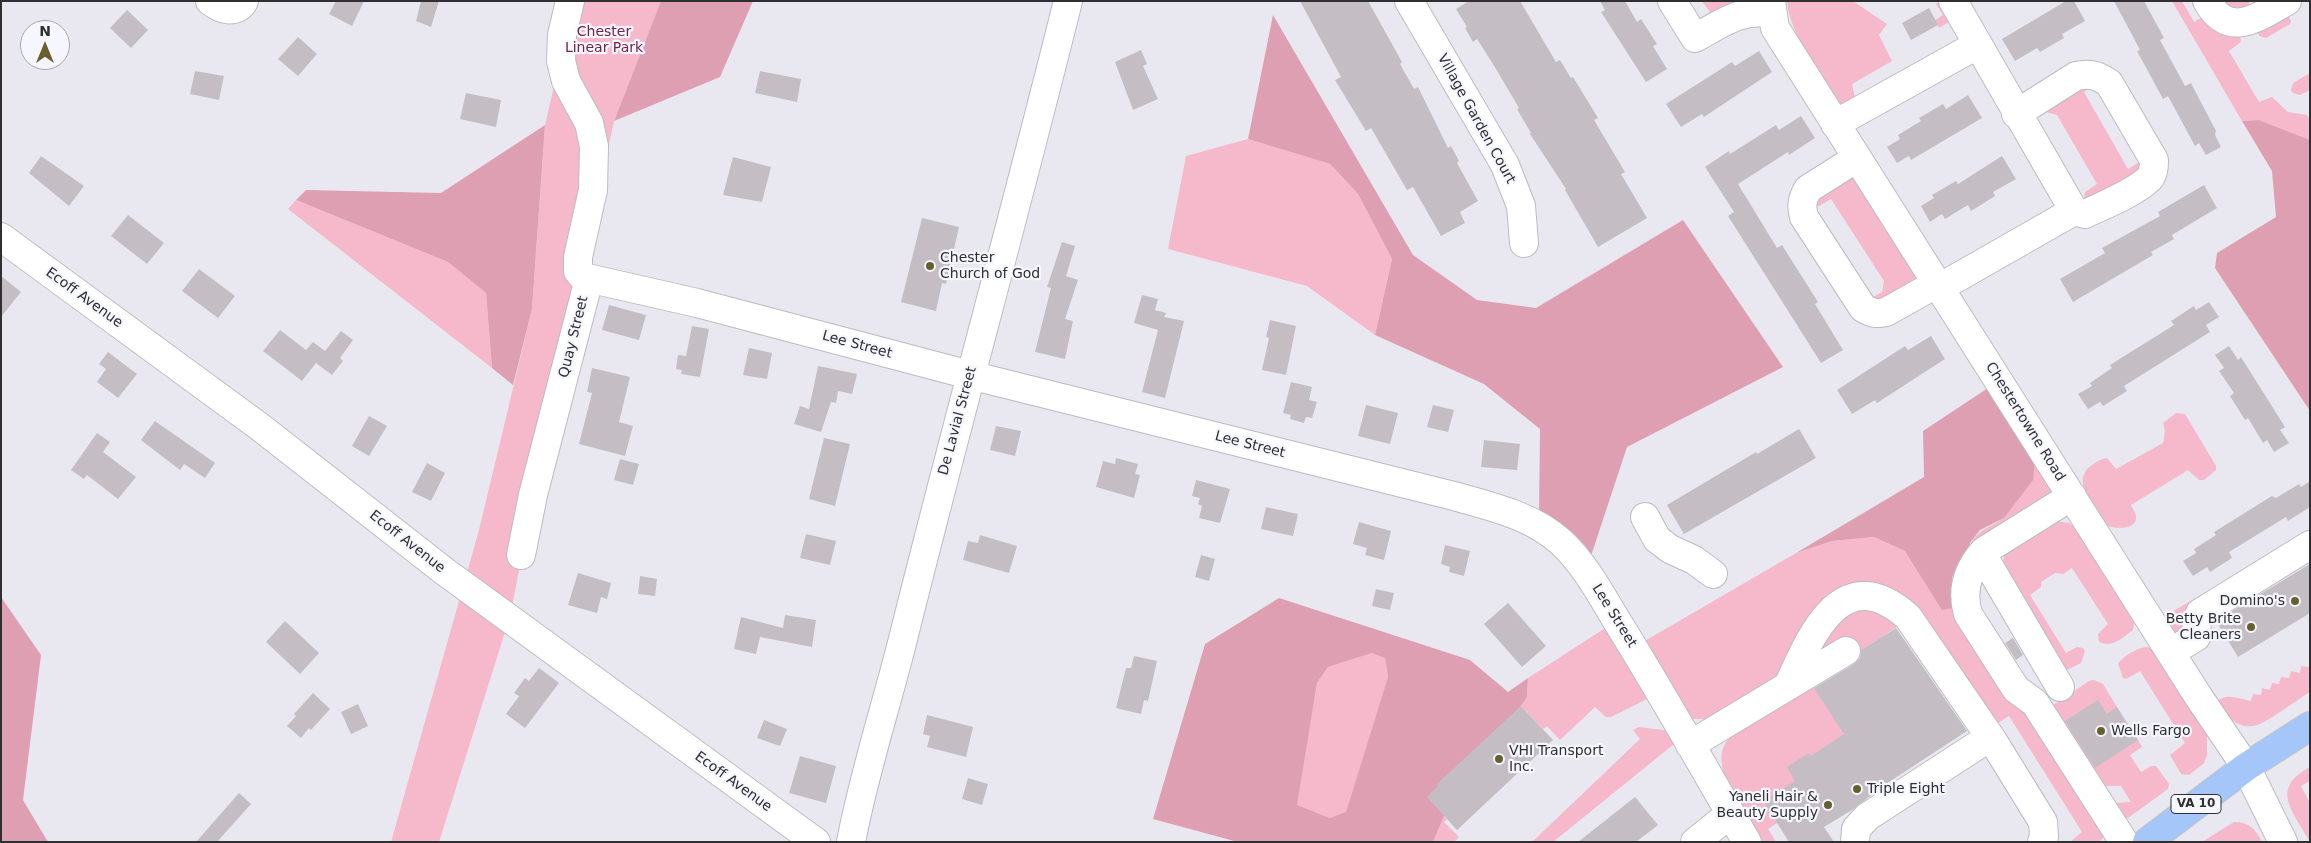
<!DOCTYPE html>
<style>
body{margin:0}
#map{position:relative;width:2311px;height:843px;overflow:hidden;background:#e9e8f0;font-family:"DejaVu Sans",sans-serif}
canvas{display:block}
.frame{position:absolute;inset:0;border:2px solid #2f2f32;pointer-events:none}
.north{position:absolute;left:20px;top:20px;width:50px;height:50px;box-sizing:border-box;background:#f6f6fe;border:1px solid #a6a6ac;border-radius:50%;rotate:0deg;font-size:14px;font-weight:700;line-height:20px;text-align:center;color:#2f2f32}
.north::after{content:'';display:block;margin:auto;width:18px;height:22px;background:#675f2c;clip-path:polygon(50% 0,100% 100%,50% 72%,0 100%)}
</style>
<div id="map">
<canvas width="2311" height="843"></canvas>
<div class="frame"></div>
<div class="north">N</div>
</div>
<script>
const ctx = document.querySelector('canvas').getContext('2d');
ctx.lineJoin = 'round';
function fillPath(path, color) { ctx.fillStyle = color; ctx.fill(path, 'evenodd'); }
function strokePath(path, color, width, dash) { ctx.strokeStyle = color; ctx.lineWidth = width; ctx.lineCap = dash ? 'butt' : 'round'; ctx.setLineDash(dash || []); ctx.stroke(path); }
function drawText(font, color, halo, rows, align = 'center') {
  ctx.font = font + ' "DejaVu Sans",sans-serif'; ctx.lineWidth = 4.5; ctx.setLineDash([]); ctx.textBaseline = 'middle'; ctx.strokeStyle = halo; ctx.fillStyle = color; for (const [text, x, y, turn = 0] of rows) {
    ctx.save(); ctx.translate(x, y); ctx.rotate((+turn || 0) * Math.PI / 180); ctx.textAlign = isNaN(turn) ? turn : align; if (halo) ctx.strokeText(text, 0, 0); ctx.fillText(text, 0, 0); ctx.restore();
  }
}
const green = new Path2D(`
 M574,1H661L614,121L534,495L510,616L439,842H391L479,530L532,309L545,125Z
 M1702,1H1749L1701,26L1698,20L1710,12Z
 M1787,1H1853L1887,24L1879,35L1892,61L1852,84L1855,98L1845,106L1839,104C1822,76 1789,33 1787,1Z
 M1940,1L1951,21L1939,28L1935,20L1943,15L1936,4Z
 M2172,1H2182L2194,22L2204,16L2240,35L2241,42L2229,51L2259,102L2272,97L2288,112L2307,115L2310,119V140L2259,120L2242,121Z
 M2222,1H2248L2251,7L2239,15Z
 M2288,14L2291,21L2290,24L2266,38L2259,36L2258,30Z
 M2310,73V90L2300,95L2293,93L2291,90L2293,83Z
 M2090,80L2097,83L2084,92L2128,169L2143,160L2144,168L2087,201L2084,200L2085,192L2097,184L2057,115L2046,112L2036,116Z
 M1248,139L1330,164L1358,194L1392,259L1375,335L1307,286L1168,249L1186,156Z
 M1850,177H1853L1917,276V280L1879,303L1873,300V297L1882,292L1884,281L1831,199L1819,206H1815L1814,199Z
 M296,200L448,262L486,293L492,368L288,209Z
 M2176,413L2185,414L2216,466V470L2204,480H2199L2188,470L2131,505C2132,508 2136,513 2136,516C2138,530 2115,529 2108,526C2095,511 2069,480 2092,465C2097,461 2101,459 2107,458L2116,469L2163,443L2165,431L2163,423Z
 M2035,460L2051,486L2052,493L1969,553C1971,532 1986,530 2002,519C2010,513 2029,471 2035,460Z
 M2055,521L2069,523L2081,532L2135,619L2133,630C2122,638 2113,648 2099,642L2098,634L2108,624L2072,568L2063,574L2055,573L2041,582V587L2030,595L2066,653L2077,647L2083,648L2085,651L2081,663L2069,669L2064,670L2002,569L2005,551Z
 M2310,531L2191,625L2177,634L2175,633L2165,616Z
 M1874,537L1905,551L1958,607L2092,818L2103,830V838L2099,842H2070L2082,832L2009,716L1995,725L1865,589L1780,677L1714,719H1692L1684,714L1643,642L1796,553L1832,541Z
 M1856,604L1903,623L1855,654L1805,668L1808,655Z
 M1610,625L1649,698L1611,717H1606L1595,707L1560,740L1547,726L1543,729L1521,706L1527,697L1528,678Z
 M2146,647L2153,648L2207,733V755L2204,763L2189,775L2181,774L2170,755L2185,743L2140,671L2126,679L2123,678L2118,664C2123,656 2137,648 2146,647Z
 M1372,653L1385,657L1388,678L1346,813L1330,818L1296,805L1317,683L1328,667Z
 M2310,664V692C2298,699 2268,722 2257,725C2240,731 2223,716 2219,700C2227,693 2240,699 2251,701L2253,694L2261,695L2262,688L2270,690L2272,683L2279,684L2281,677L2289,678L2291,671L2300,673L2301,666L2309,667Z
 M2094,680L2103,684L2117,707L2084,740H2138L2142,747L2130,755L2141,772L2151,766H2156L2169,784L2168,789L2128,818L2124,817L2114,803L2131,802L2121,786H2101L2052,706L2089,681Z
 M1810,683L1858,733L1812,783L1763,801L1777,823L1768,829L1776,842H1763L1723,772C1722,764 1720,756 1723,748C1732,724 1787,697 1810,683Z
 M1639,727L1671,731L1679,740L1553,842H1532L1640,739L1633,730Z
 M2310,767V781L2301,786L2310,803V842C2293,811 2269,789 2310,767Z
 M1444,816L1447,819L1444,822L1459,837L1454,842H1433Z
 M2234,822C2249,822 2255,828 2262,842H2202Z`);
const forest = new Path2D(`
 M661,1H753L720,77L614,121Z
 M1273,15L1413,255L1477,300L1536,308L1683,220L1783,367L1627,447L1589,562L1539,514L1540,429L1484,384L1375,335L1392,259L1358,194L1330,164L1248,139Z
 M2259,120L2310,140V411L2215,268L2217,253L2276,217L2272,171L2242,121Z
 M545,125L532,309L513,385L492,368L486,293L448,262L296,200L306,190L441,193Z
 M1988,388L2035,460L2033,480L2004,518L1980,530L1970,543L1969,553L1957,565L1952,578L1954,595L1958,607L1942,610L1905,551L1874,537L1832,541L1796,553L1924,477L1923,431Z
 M1,597L41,655L23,800L48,842H1Z
 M1279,598L1470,660L1508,692L1528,678L1527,697L1521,706L1444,788V816L1433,842H1238L1153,819L1205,644ZM1372,653L1385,658L1388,677L1346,812L1330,818L1297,805L1317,683L1328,667Z`);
const building = new Path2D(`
 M336,1H364L352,26L329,14Z
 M421,1H439L431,27L416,21Z
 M1300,1H1368L1402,62L1400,64L1414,89L1418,87L1448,148L1451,146L1459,161L1457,163L1478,201L1460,212L1465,223L1441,236L1413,187L1407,190L1371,128L1366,131L1335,80L1341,77Z
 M1469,1H1520L1556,62L1560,60L1571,78L1573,77L1598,118L1594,120L1625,172L1621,174L1647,218L1598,247L1565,190L1566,189L1530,134L1531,133L1517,109L1519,108L1493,64L1477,39L1473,42L1465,28L1467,27L1456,9Z
 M1600,1H1625L1637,22L1641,19L1657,44L1653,46L1667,69L1646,82L1601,12L1605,10Z
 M2066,1H2074L2085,21L2062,34L2064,38L2040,52L2037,48L2015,61L2002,39Z
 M2114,1H2144L2164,38L2160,40L2185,86L2191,83L2216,131L2215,135L2221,147L2206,155L2199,143L2195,146L2168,96L2163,99L2137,51L2140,50Z
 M1929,8L1938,25L1911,40L1902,23Z
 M127,10L148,30L131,48L110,28Z
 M298,37L317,54L298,76L278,59Z
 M1141,50L1147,64L1143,66L1158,99L1133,110L1115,62Z
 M1759,51L1772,72L1704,117L1702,114L1681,127L1666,104L1732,62L1735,66Z
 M195,71L224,76L219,100L190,94Z
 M760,71L801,79L797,102L755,93Z
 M466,93L501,100L496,127L460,119Z
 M1968,95L1982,118L1911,160L1909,156L1897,163L1887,147L1900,139L1898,135L1921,121L1919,118L1943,104L1946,109Z
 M1801,116L1815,138L1789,155L1788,152L1738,184L1777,248L1782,245L1818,302L1815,304L1843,350L1821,363L1728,216L1734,212L1705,167L1729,151L1730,154L1776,125L1779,130Z
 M41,156L84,186L69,206L29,173Z
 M2002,156L2016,179L1993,192L1995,196L1971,211L1968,205L1945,219L1942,214L1930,222L1921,206L1934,198L1932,195L1956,181L1958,184Z
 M733,157L771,167L762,202L723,195Z
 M2204,185L2217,208L2172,235L2174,239L2151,252L2153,255L2073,302L2060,279L2105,253L2102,248L2160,216L2158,212Z
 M128,215L164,243L147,264L111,236Z
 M922,218L959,227L946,284L942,283L936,311L901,302Z
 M1062,242L1075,246L1066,276L1078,280L1065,319L1073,321L1065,359L1035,352L1051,288L1047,287Z
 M199,269L235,296L218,318L182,291Z
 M1,276L21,292L1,317Z
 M1142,295L1158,299L1155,310L1166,313L1164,317L1184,321L1165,398L1142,392L1158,330L1134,323Z
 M2209,302L2219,317L2206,325L2210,332L2124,386L2127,391L2103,406L2100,402L2088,409L2078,394L2092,386L2090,383L2112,368L2110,365L2174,325L2171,321L2194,306L2196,310Z
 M609,305L646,315L639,340L602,330Z
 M1270,320L1296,326L1286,375L1262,370L1269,338L1266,337Z
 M692,326L709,329L700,377L681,374L682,370L676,369L678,355L686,356Z
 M280,330L306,350L313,342L325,351L341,331L353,340L340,358L343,361L332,375L316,363L302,381L263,351Z
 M1931,336L1945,359L1877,403L1875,400L1852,414L1837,390L1905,346L1908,350Z
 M2229,346L2238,360L2241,357L2285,427L2280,430L2289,443L2274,452L2267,440L2263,443L2248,418L2245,420L2230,396L2234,393L2219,371L2224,368L2215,355Z
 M749,348L772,353L767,379L743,375Z
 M108,352L137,374L118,398L97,382L106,369L99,364Z
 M818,366L857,374L852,394L838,391L836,403L831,402L821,432L794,424L800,406L809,409Z
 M592,368L630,377L619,422L633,426L625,456L579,444L592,393L587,392Z
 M1291,382L1312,387L1309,400L1317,402L1312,418L1306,417L1304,423L1290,419L1291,415L1283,413Z
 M1366,405L1398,413L1390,444L1358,436Z
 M1433,405L1454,410L1448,432L1427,427Z
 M369,416L387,426L369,456L352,446Z
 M155,421L215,463L205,478L184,464L180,470L141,440Z
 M996,426L1021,431L1015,456L990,450Z
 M1799,429L1816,458L1684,534L1667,505L1756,452L1757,454Z
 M97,433L110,442L103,452L136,477L118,499L87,475L84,479L71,470Z
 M824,438L850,444L835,506L809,499Z
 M1484,440L1520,444L1517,470L1481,467Z
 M1116,458L1138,464L1135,474L1140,475L1134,498L1096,487L1103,461L1115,464Z
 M620,459L639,464L633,485L614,480Z
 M427,463L445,473L431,501L412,492Z
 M1196,480L1230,489L1220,523L1199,518L1202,506L1198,504L1200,498L1192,496Z
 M2310,481V507L2288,521L2286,517L2229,552L2232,558L2210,572L2207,567L2193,576L2183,561L2196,553L2194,549L2216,535L2214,532L2272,496L2276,498L2299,484L2301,487Z
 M1266,507L1298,514L1293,536L1261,529Z
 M1359,522L1391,531L1384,560L1365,555L1367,548L1353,544Z
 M806,534L836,541L830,565L800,558Z
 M980,535L1017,546L1009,573L963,560L968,541L978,543Z
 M1445,545L1470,551L1464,576L1449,572L1450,567L1441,564Z
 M1201,555L1215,559L1209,581L1195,577Z
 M2310,564V613L2238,657L2216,621Z
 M578,573L611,583L607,599L601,597L597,613L568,605Z
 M640,576L657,579L655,596L638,594Z
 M1376,589L1394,593L1390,610L1372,606Z
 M1508,603L1546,646L1522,667L1484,624Z
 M785,615L816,620L812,647L760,637L756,654L734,649L741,617L783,628Z
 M285,621L319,653L300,674L266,642Z
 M1896,628L1967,731L1883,786L1852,810L1824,827L1834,842H1789L1763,801L1795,781L1787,767L1809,753L1811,756L1844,734L1814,688L1854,664L1860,658L1861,650Z
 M2013,638L2023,655L2016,660L2005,643Z
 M1134,656L1157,661L1148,701L1144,700L1141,714L1116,708L1126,668H1131Z
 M539,668L559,683L525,728L506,714L519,696L514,693L525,678L529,681Z
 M313,693L330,709L311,730L309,728L301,738L287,726L296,716L294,714Z
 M2098,700L2107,714L2117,707L2138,740L2095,768L2065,721Z
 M358,704L368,726L351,734L341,712Z
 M1521,706L1553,740L1457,830L1427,797L1438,786L1437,784Z
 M927,715L973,727L966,757L927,747L930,736L923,734Z
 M764,720L787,729L780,746L757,738Z
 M800,756L836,766L826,803L789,793Z
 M968,778L988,784L982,805L962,799Z
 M239,793L251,804L217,842H196Z
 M1635,797L1658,825L1636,842H1578Z`);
const minor = new Path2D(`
 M210,1C220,9 237,15 244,1
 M570,1L562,35L561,61L566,81L589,123L594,146L593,190L578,257V271L583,277L697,303L970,375L1454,496C1492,507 1531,515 1561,542C1586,565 1602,597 1620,626C1664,697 1705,770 1747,842
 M1409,1L1505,165L1521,206L1524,243
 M1672,1L1695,38C1723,23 1739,9 1772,13
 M1771,1L1775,28L2198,696L2246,767L2283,842
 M1953,1L2074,211
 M2207,1C2229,40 2259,17 2287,1
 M1835,124L1977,45
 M1857,158L1808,189C1802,199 1801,206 1804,217L1863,308C1871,313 1876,314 1886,312L1936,284
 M1,237L260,427L444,571L816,842
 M1939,288L2074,211L2085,214C2104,205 2134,193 2149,179C2154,173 2154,166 2154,160L2109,83C2097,75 2090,73 2076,76L2016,114
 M2072,496L1984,551C1968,569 1961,590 1968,614L2016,689L2035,703L2124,842
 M1645,517L1657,539L1670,549L1694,560L1713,574
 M1982,554L2060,687
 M521,555L533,495L589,279
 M2171,652L2196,637L2197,620L2200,613L2310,545
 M1788,686C1811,634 1843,559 1908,617L1993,741L2043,822L2044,837L2042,842
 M1690,745L1846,651
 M851,842C864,773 886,707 903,639C956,426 1015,214 1068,1
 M1695,842L1730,814
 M1855,842L1856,829L1867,817L1990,737`);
const major = new Path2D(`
 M2147,842L2246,767L2310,726`);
const markers = [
 [930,266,5,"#675f2c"],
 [2295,601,5,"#675f2c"],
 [2251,627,5,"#675f2c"],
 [2101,731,5,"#675f2c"],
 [1499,759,5,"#675f2c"],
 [1857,789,5,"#675f2c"],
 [1828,805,5,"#675f2c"]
];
const shields = [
 [2196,804,50]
];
const shieldNames = [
 ["VA 10",2196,804]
];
const parkNames = [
 ["Chester",604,32],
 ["Linear Park",604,48]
];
const streetNames = [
 ["Village Garden Court",1476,119,61],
 ["Ecoff Avenue",84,298,36],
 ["Quay Street",574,337,-76],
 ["Lee Street",857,345,15],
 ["De Lavial Street",958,421,-75],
 ["Chestertowne Road",2025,422,58],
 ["Lee Street",1250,445,14],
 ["Ecoff Avenue",407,542,38],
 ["Lee Street",1614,616,58],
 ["Ecoff Avenue",733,782,36]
];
const poiNames = [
 ["Chester",940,258],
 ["Church of God",940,274],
 ["Domino's",2285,601,"right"],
 ["Betty Brite",2241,619,"right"],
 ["Cleaners",2241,635,"right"],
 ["Wells Fargo",2111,731],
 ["VHI Transport",1509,751],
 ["Inc.",1509,767],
 ["Triple Eight",1867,789],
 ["Yaneli Hair &",1818,797,"right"],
 ["Beauty Supply",1818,813,"right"]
];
fillPath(green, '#f6b8cb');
fillPath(forest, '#df9fb2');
fillPath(building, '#c4bec4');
strokePath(minor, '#bcbbc3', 30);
strokePath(major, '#c5c5c6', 30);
strokePath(minor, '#fff', 28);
strokePath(major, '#a4c6f8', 28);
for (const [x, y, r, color] of markers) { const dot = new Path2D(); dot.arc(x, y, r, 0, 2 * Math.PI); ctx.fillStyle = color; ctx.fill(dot); strokePath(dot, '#f6f6fe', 2); }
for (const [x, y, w] of shields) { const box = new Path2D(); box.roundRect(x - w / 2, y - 9.5, w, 19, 4); ctx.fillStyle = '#f6f6fe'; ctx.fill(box); strokePath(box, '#2f2f32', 1); }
drawText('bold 12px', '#2f2f32', null, shieldNames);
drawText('14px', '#702542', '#f6f6fe', parkNames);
drawText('14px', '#2f2f32', '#f6f6fe', streetNames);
drawText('14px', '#2f2f32', '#f6f6fe', poiNames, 'left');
</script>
